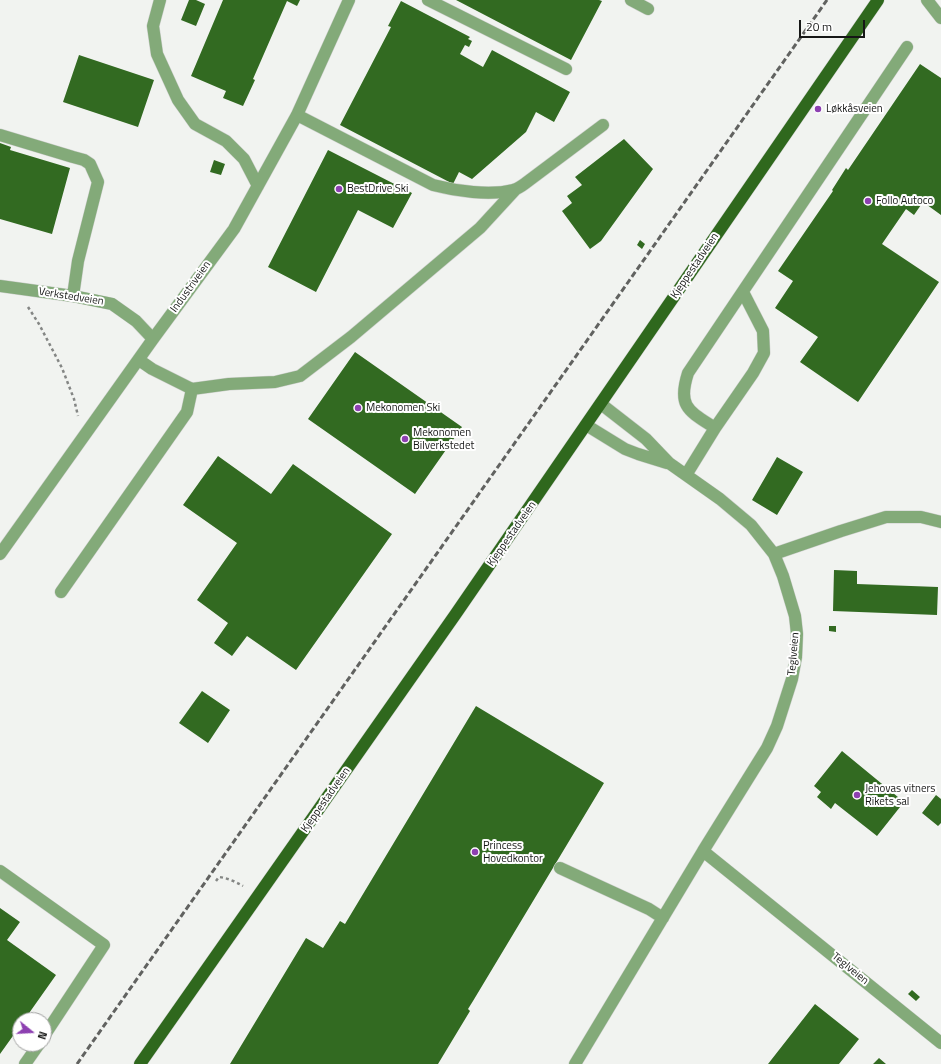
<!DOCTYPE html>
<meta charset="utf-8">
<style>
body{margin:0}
#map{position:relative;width:941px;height:1064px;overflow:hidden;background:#f1f3f0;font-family:"Titillium Web",sans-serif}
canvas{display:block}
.north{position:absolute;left:12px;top:1012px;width:40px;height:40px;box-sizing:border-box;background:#fff;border:1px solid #a2a2a2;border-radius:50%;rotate:108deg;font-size:11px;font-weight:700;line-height:16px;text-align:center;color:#161716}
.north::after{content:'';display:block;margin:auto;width:14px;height:18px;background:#8d40b1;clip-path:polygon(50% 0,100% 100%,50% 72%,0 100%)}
.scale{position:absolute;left:799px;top:20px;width:66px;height:18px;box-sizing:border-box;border:2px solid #161716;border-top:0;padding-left:5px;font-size:12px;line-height:14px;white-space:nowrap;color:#161716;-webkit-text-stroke:3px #fff;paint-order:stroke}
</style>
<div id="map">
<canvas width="941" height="1064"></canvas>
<div class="north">N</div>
<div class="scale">20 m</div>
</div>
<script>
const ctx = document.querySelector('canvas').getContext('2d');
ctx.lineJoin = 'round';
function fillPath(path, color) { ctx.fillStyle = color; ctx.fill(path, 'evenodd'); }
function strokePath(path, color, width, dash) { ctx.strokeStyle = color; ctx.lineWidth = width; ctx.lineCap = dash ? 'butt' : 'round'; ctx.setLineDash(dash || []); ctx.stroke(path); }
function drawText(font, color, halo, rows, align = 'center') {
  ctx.font = font + ' "Titillium Web",sans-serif'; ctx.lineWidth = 4; ctx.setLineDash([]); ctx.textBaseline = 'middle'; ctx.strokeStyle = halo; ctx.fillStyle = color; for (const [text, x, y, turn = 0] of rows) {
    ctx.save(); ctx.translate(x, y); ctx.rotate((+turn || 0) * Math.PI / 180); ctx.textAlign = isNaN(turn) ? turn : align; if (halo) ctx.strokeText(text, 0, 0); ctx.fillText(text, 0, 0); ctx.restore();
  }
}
const building = new Path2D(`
 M189,0H196L205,4L196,26L181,20Z
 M223,0H300L297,6L287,1L253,79L255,80L243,106L223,98L226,91L191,76Z
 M456,0H599L602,1L571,60Z
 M401,1L470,37L468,39L472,41L469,47L465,45L460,54L483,67L492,50L570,92L554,122L536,112L526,132L472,179L459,172L453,184L340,125L391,27L388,26Z
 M79,55L154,80L138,127L63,102Z
 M920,64L941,78V215L923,202L914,215L906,209L882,244L939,282L858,402L800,362L818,337L775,308L793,281L778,271L833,191L832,190L846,168L848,170Z
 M624,139L653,169L601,241L590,249L562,211L572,203L567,196L582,185L575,177Z
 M0,143L11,147L10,150L70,168L52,234L0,219Z
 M328,150L412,193L393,228L358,210L316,292L268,267Z
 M214,160L225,164L221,175L210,172Z
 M640,240L645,244L642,249L637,245Z
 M355,352L462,427L415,494L308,419Z
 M218,456L271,494L293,464L392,534L296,670L247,636L232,656L214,643L228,623L197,600L237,543L183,505Z
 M777,457L803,472L777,515L752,500Z
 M834,570L857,571V584L938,587L937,615L833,611Z
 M829,626H836V632L829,631Z
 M202,691L230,710L208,743L179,723Z
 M476,706L604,783L473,1001L468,1009L470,1011L438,1064H230L306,938L323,948L340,921L345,924Z
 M842,751L904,802L877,836L835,803L831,809L817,797L821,792L814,786Z
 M936,795L941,799V823L938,826L922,813Z
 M0,908L20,922L7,940L56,975L27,1016L32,1020H20V1026L0,1054Z
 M912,990L920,997L916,1001L908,994Z
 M815,1004L859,1039L839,1064H768Z
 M879,1058L886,1064H873Z`);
const path = new Path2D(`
 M28,307L39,324L62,368L74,399L78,416
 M216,881L219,877C228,878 236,882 243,886`);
const minor = new Path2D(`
 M160,0L153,26L157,54L178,100L195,124L226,141L244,159L258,186
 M428,0L566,69
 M631,0L648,9
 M927,0L941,18
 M297,115L433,185C456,191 490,196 513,190C518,189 523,185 527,182L603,125
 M0,135L73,157L84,160L90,164L98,182L78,261L73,296
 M0,286L73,296L112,304L136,321L153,339
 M139,360L152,369L192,389L229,384L275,382L300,376L351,337L480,228L515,190
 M601,404L646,439L669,463L720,499L751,525L774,554L783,576L795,616L797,634L796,657L792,679L777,726L767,748L703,851L941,1043
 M586,425L625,449L638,454L667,463
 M715,428C689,411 677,407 688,373L907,47
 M686,475L715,428L753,373L764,353L763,331L743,292
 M0,554L153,339L234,229L297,115L349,0
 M774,554L841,531L886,517H921L941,522
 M61,592L187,412L192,389
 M560,868L649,909L663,918
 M0,871L104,945L44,1036
 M25,1064L39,1044
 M575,1064L703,851`);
const major = new Path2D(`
 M140,1064L455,615L878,0`);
const rail = new Path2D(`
 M77,1064L827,0`);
const markers = [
 [818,109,4,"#8d40b1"],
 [339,189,4,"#8d40b1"],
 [868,201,4,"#8d40b1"],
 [358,408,4,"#8d40b1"],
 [405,439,4,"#8d40b1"],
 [857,795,4,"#8d40b1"],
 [475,852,4,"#8d40b1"]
];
const poiNames = [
 ["Løkkåsveien",826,109],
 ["BestDrive Ski",347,189],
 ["Follo Autoco",876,201],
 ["Mekonomen Ski",366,408],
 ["Mekonomen",413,433],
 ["Bilverkstedet",413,446],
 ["Jehovas vitners",865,789],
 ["Rikets sal",865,802],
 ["Princess",483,846],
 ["Hovedkontor",483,859]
];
const streetNames = [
 ["Kjeppestadveien",695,266,-56],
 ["Industriveien",191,287,-54],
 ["Verkstedveien",71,297,9],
 ["Kjeppestadveien",512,534,-55],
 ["Teglveien",794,654,-85],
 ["Kjeppestadveien",326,800,-55],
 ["Teglveien",850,969,39]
];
fillPath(building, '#326a21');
strokePath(minor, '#ced0cd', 13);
strokePath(major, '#ced0cd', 13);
strokePath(path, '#848684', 2.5, [3, 3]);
strokePath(minor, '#83aa79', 12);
strokePath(major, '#2f681d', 12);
strokePath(rail, '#616260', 3, [6, 3]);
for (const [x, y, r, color] of markers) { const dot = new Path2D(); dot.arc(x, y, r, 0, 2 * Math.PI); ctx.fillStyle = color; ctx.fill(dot); strokePath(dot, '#fff', 1.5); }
drawText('11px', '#161716', '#fff', poiNames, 'left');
drawText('11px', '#161716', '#fff', streetNames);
</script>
